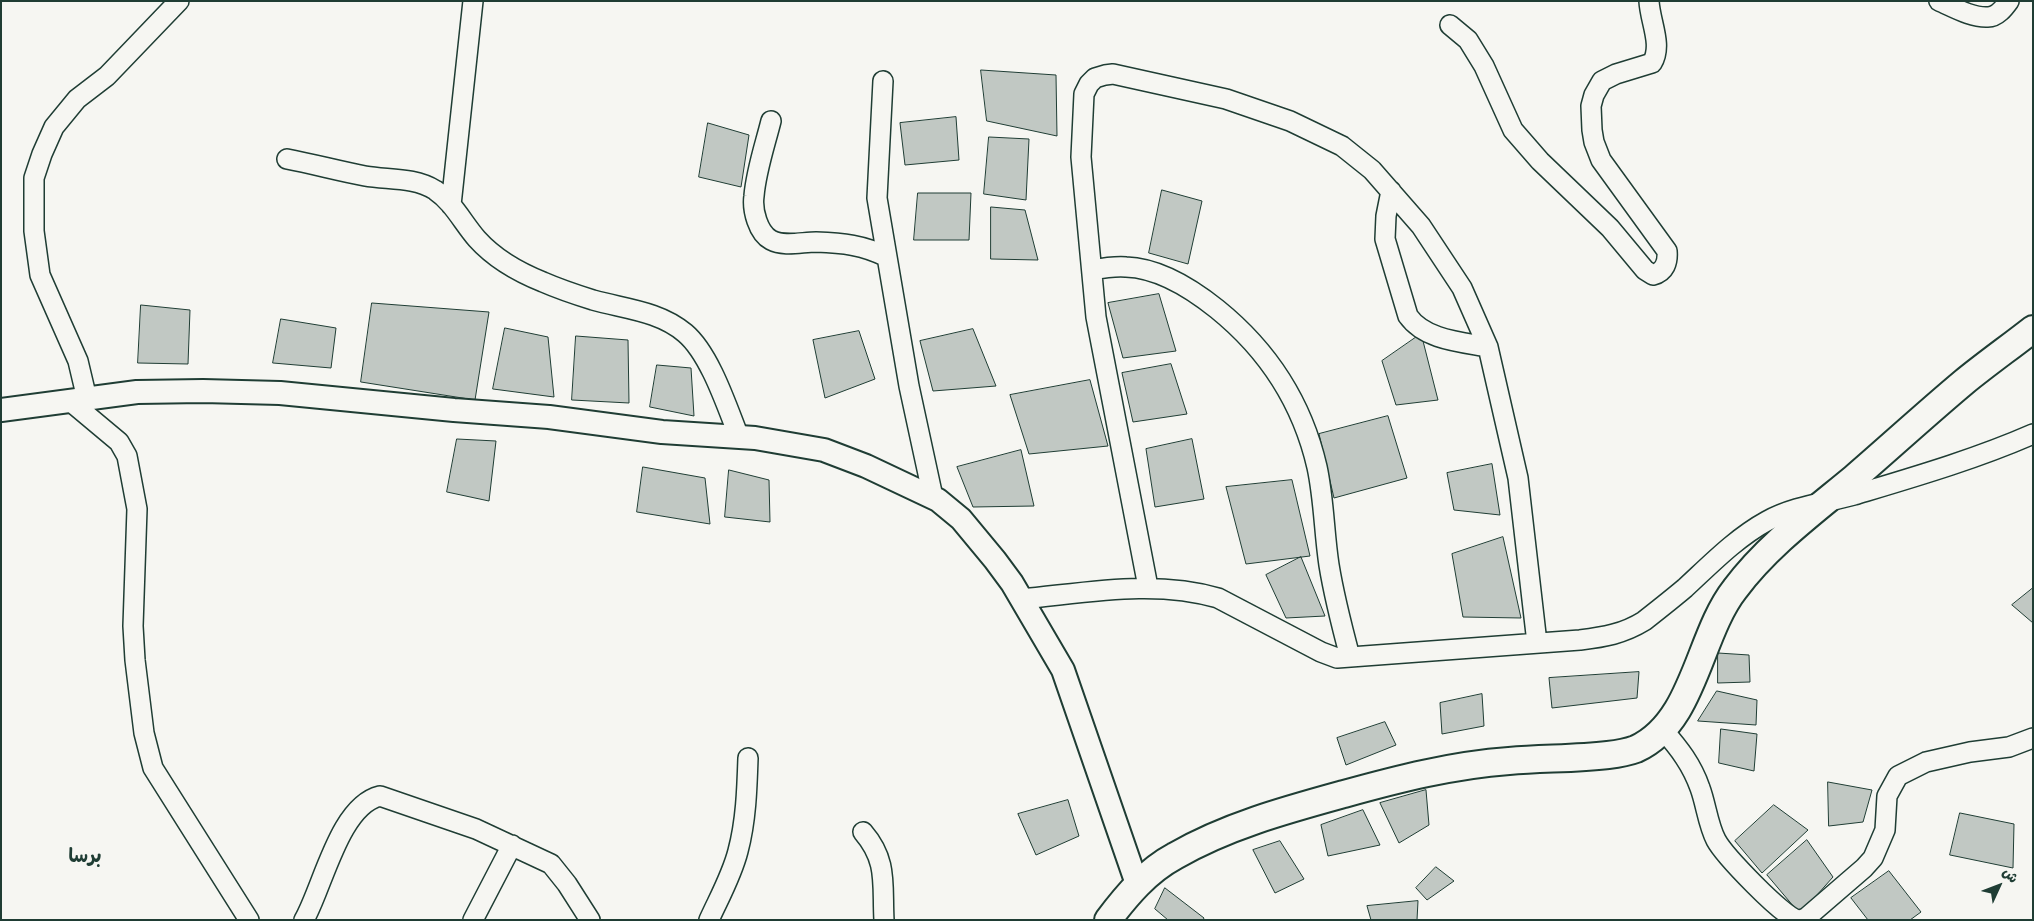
<!DOCTYPE html>
<meta charset="utf-8">
<style>
body{margin:0}
#map{position:relative;width:2034px;height:921px;overflow:hidden;background:#f6f6f2;font-family:Mynerve,"Playpen Sans Arabic",sans-serif}
canvas{display:block}
.frame{position:absolute;inset:0;border:2px solid #1f3d34;pointer-events:none}
.north{position:absolute;left:1974px;top:861px;width:50px;height:50px;-webkit-text-stroke:4px #f6f6f2;paint-order:stroke;rotate:47deg;font-size:14px;font-weight:700;line-height:20px;text-align:center;color:#1f3d34}
.north::after{content:'';display:block;margin:auto;width:18px;height:22px;background:#1f3d34;clip-path:polygon(50% 0,100% 100%,50% 72%,0 100%)}
</style>
<div id="map">
<canvas width="2034" height="921"></canvas>
<div class="frame"></div>
<div class="north">ش</div>
</div>
<script>
const ctx = document.querySelector('canvas').getContext('2d');
ctx.lineJoin = 'round';
function fillPath(path, color) { ctx.fillStyle = color; ctx.fill(path, 'evenodd'); }
function strokePath(path, color, width, dash) { ctx.strokeStyle = color; ctx.lineWidth = width; ctx.lineCap = dash ? 'butt' : 'round'; ctx.setLineDash(dash || []); ctx.stroke(path); }
function drawText(font, color, halo, rows, align = 'center') {
  ctx.font = font + ' Mynerve,"Playpen Sans Arabic",sans-serif'; ctx.lineWidth = 4; ctx.setLineDash([]); ctx.textBaseline = 'middle'; ctx.strokeStyle = halo; ctx.fillStyle = color; for (const [text, x, y, turn = 0] of rows) {
    ctx.save(); ctx.translate(x, y); ctx.rotate((+turn || 0) * Math.PI / 180); ctx.textAlign = isNaN(turn) ? turn : align; if (halo) ctx.strokeText(text, 0, 0); ctx.fillText(text, 0, 0); ctx.restore();
  }
}
const building = new Path2D(`
 M981,70L1056,75L1057,136L987,121Z
 M956,117L959,160L905,165L900,123Z
 M708,123L749,135L741,187L699,177Z
 M989,137L1029,139L1026,200L984,194Z
 M1162,190L1202,201L1188,264L1149,253Z
 M918,193H971L969,240H914Z
 M991,207L1025,210L1038,260L991,259Z
 M1159,294L1176,351L1123,358L1108,303Z
 M372,303L489,312L475,400L361,382Z
 M141,305L190,310L188,364L138,363Z
 M281,319L336,328L331,368L273,363Z
 M505,328L548,337L554,397L493,389Z
 M973,329L996,386L933,391L920,341Z
 M859,331L875,379L825,398L813,340Z
 M1425,331L1423,341L1438,400L1396,405L1382,361Z
 M576,336L628,340L629,403L572,400Z
 M1171,364L1187,414L1133,422L1122,373Z
 M657,365L691,368L694,416L650,407Z
 M1090,380L1108,446L1029,454L1010,395Z
 M1388,416L1407,478L1334,498L1319,434Z
 M457,439L496,441L489,501L447,492Z
 M1192,439L1204,499L1155,507L1146,449Z
 M1021,450L1034,506L973,507L957,467Z
 M1492,464L1500,515L1454,510L1447,473Z
 M643,467L705,478L710,524L637,512Z
 M729,470L769,480L770,522L725,517Z
 M1292,480L1310,556L1246,564L1226,487Z
 M1503,537L1521,618L1463,617L1452,554Z
 M1301,557L1325,616L1286,618L1266,575Z
 M2033,588V623L2012,605Z
 M1718,653L1749,655L1750,682L1718,683Z
 M1639,672L1637,698L1552,708L1549,678Z
 M1717,691L1757,700L1756,725L1698,721Z
 M1482,694L1484,726L1442,734L1440,703Z
 M1385,722L1396,745L1346,765L1337,738Z
 M1721,729L1757,734L1754,771L1719,763Z
 M1828,782L1872,790L1863,822L1829,826Z
 M1426,790L1429,825L1399,843L1380,803Z
 M1068,800L1079,836L1036,855L1018,814Z
 M1774,805L1808,830L1762,873L1735,841Z
 M1363,810L1380,845L1328,856L1321,825Z
 M1960,813L2014,824L2013,868L1950,855Z
 M1807,840L1833,877L1800,914L1767,875Z
 M1280,841L1304,879L1275,893L1253,850Z
 M1436,867L1454,881L1427,900L1416,888Z
 M1889,871L1921,912L1910,920H1868L1851,898Z
 M1165,888L1204,918L1203,920H1168L1155,909Z
 M1418,901L1417,920H1371L1367,906Z`);
const minor = new Path2D(`
 M1939,1C1953,7 1972,18 1988,17C1997,17 2004,8 2009,1
 M1450,25L1468,40L1484,66L1513,130L1540,161L1610,228L1645,270L1653,275C1665,272 1668,262 1667,251L1601,160L1594,142L1592,130L1591,106L1594,95L1602,81L1616,74L1652,63C1663,45 1650,22 1649,1
 M883,81L877,198L909,386L933,497
 M771,121C765,145 756,171 754,196C752,210 758,233 771,240C784,247 802,242 816,242C843,243 863,245 887,257
 M287,159C313,164 339,171 365,176C388,180 414,177 435,190C453,202 463,223 477,239C495,259 518,272 543,282C559,289 577,295 593,300C625,309 659,311 685,333C710,354 727,407 739,437
 M1391,191L1386,216L1385,239L1408,316C1425,340 1461,342 1488,347
 M451,205L473,1
 M1092,270C1103,268 1114,266 1126,267C1159,268 1192,289 1217,309C1269,351 1302,402 1317,467C1324,499 1324,532 1329,565C1334,596 1342,627 1350,657
 M87,399L78,361L40,275L34,231V178L42,154L54,127L77,99L107,76L179,1
 M70,401L119,442L127,456L137,509L133,626L135,660L144,733L153,768L249,920
 M1148,587L1096,317L1081,157L1084,94L1089,84L1095,78L1105,75L1113,74L1226,99L1290,121L1342,146L1372,170L1421,226L1462,288L1488,347L1518,478L1537,643
 M1021,599C1086,593 1154,579 1218,598L1321,652L1337,658L1580,640C1604,637 1623,634 1644,621C1658,610 1672,599 1685,588C1711,564 1736,538 1767,521C1794,506 1825,503 1854,495C1914,477 1976,459 2033,434
 M1663,730C1679,748 1692,765 1700,788C1706,804 1708,825 1716,840C1724,855 1783,917 1798,920
 M863,832C888,861 882,884 884,920
 M304,920C323,887 339,806 380,796L476,829L551,864L567,884L590,920
 M473,920L512,845
 M709,920C719,898 732,875 738,851C746,821 747,789 748,758
 M1800,920L1806,918L1864,868L1873,858L1885,830L1887,796L1898,776L1926,762L1970,752L2009,747L2033,738`);
const tertiary = new Path2D(`
 M1,410L137,392L203,391L280,393L454,410L549,417L662,432L755,438L824,450L866,466L938,500L961,519L995,560L1012,583L1063,670L1137,884`);
const secondary = new Path2D(`
 M1108,920C1127,895 1147,871 1175,856C1227,826 1286,810 1344,794C1398,779 1453,765 1509,761C1542,758 1575,759 1608,755C1617,754 1628,752 1636,749C1695,722 1698,636 1735,589C1767,546 1813,512 1854,478C1891,446 1927,413 1964,382C1986,364 2010,347 2033,329`);
const quarterNames = [
 ["برسا",85,858]
];
fillPath(building, '#c1c8c3');
strokePath(building, '#1f3d34', 1);
strokePath(minor, '#1f3d34', 22);
strokePath(tertiary, '#1f3d34', 26);
strokePath(secondary, '#1f3d34', 30);
strokePath(minor, '#f6f6f2', 19);
strokePath(tertiary, '#f6f6f2', 22);
strokePath(secondary, '#f6f6f2', 26);
drawText('bold 19px', '#1f3d34', '#f6f6f2', quarterNames);
</script>
